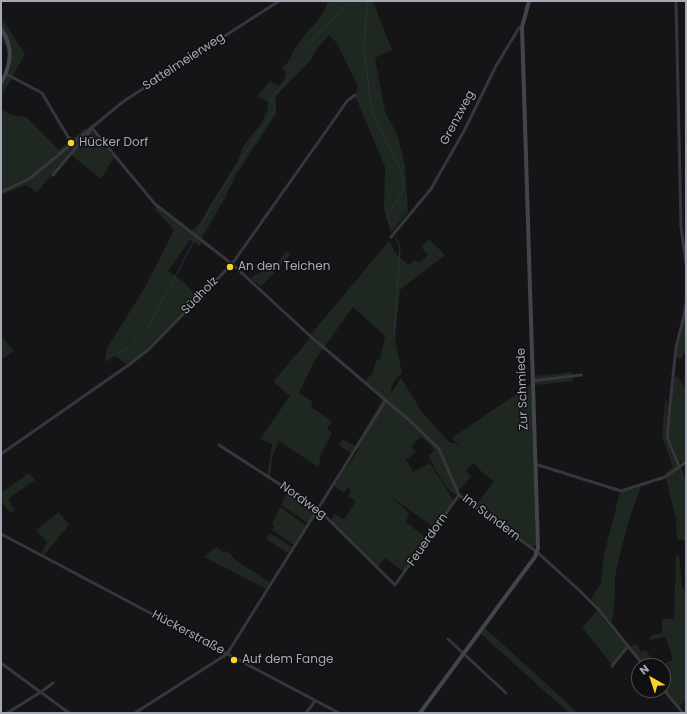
<!DOCTYPE html>
<meta charset="utf-8">
<style>
body{margin:0}
#map{position:relative;width:687px;height:714px;overflow:hidden;background:#151517;font-family:Poppins,sans-serif}
canvas{display:block}
.frame{position:absolute;inset:0;border:2px solid #a6a9b7;pointer-events:none}
.north{position:absolute;left:631px;top:658px;width:40px;height:40px;box-sizing:border-box;background:#101012;border:1px solid #4c4d54;border-radius:50%;rotate:321deg;font-size:11px;font-weight:700;line-height:16px;text-align:center;color:#a6a9b7}
.north::after{content:'';display:block;margin:auto;width:14px;height:18px;background:#f8d42b;clip-path:polygon(50% 0,100% 100%,50% 72%,0 100%)}
</style>
<div id="map">
<canvas width="687" height="714"></canvas>
<div class="frame"></div>
<div class="north">N</div>
</div>
<script>
const ctx = document.querySelector('canvas').getContext('2d');
ctx.lineJoin = 'round';
function fillPath(path, color) { ctx.fillStyle = color; ctx.fill(path, 'evenodd'); }
function strokePath(path, color, width, dash) { ctx.strokeStyle = color; ctx.lineWidth = width; ctx.lineCap = dash ? 'butt' : 'round'; ctx.setLineDash(dash || []); ctx.stroke(path); }
function drawText(font, color, halo, rows, align = 'center') {
  ctx.font = font + ' Poppins,sans-serif'; ctx.lineWidth = 3; ctx.setLineDash([]); ctx.textBaseline = 'middle'; ctx.strokeStyle = halo; ctx.fillStyle = color; for (const [text, x, y, turn = 0] of rows) {
    ctx.save(); ctx.translate(x, y); ctx.rotate((+turn || 0) * Math.PI / 180); ctx.textAlign = isNaN(turn) ? turn : align; if (halo) ctx.strokeText(text, 0, 0); ctx.fillText(text, 0, 0); ctx.restore();
  }
}
const green = new Path2D(`
 M328,1H373L392,50L375,58L385,112L397,134L405,165L408,212L391,232L384,209L385,167L355,96L358,87L337,43L329,35L319,46L310,61L276,96V114L237,173L225,198L204,234L200,246L190,240L168,271L184,282L198,297L142,353L127,364L115,356L105,362L107,348L144,289L174,230L171,226L154,209L157,206L192,231L199,224L238,160C240,156 241,151 243,147C251,134 269,120 268,102L257,96L270,81L279,86L284,80L286,72L282,68C291,61 290,56 296,47C306,30 322,21 328,1Z
 M1,17L25,54L1,97V87L10,70L11,43L5,46L1,36Z
 M1,109L11,115L26,117L59,150L85,128L91,131L114,158L101,179L70,154L37,192L26,185L1,195Z
 M429,239L445,255L400,290L395,339L392,338L395,339L402,373C395,378 391,384 391,393L401,378L422,412L450,443H455L462,448L452,438L531,384L536,545L532,547L476,506L494,481L481,471L474,463L466,470L471,477L457,492L458,496C448,493 437,472 432,463V462L428,455L435,451L431,445L421,437L416,441L412,447L416,452L406,460L413,472L430,463L454,501L435,528L390,496L409,513L406,522L427,539L404,572L385,558L378,567L331,520L335,514L344,519L356,501L348,496L351,490L347,488L344,493L334,486L359,449L355,447L351,453L339,446L342,439L355,446L382,401V395L365,381L373,373L376,360H380L385,336L353,307L315,360L299,393L313,402L311,407L332,421L327,429L332,433L319,458L321,459L318,467L279,441L272,457L270,478L267,475L272,444L260,439L290,396L273,382L311,337L317,342L319,341L311,334L389,241L397,255L409,265L415,260L419,263L428,255L421,247Z
 M286,251L290,255L261,287L250,278L267,268L272,271Z
 M686,313V350L681,359L675,358L677,348Z
 M1,336L14,351L1,360Z
 M572,372L573,381L535,385V376Z
 M677,376L686,389V460L682,462L679,461L668,437L672,378Z
 M665,401H668L665,437L677,465L676,468L681,467L686,482V541L677,539L676,520L665,474L673,467L662,436Z
 M29,473L35,480L8,499L15,510L10,513L1,501V493Z
 M641,486L628,523L619,558L615,578V593L612,623L591,599L601,583L604,555L620,492Z
 M288,491L314,508L315,511L308,522H306L281,505Z
 M280,507L304,524L305,526L294,545L272,530L275,526L272,524Z
 M59,512L69,525L44,555L41,554L47,542L36,530Z
 M270,533L292,547L288,553L266,539Z
 M217,547L223,552L227,551L238,562L268,581L269,583L266,589L204,557Z
 M676,555L679,556L682,587L686,592V701L679,706L663,687V666H659L673,660L666,637L650,640L649,638L652,637V635L662,633V619H674Z
 M597,611L626,646L612,665L582,627Z
 M485,628L576,711L574,713H569L481,634Z
 M637,644L641,652L646,650L656,666H645L630,647L632,645Z`);
const stream = new Path2D(`
 M366,1L367,4L364,49L372,113L401,171L404,190L387,216L392,228
 M291,67L315,38L350,1
 M197,234L213,203L275,109L271,98L293,74L289,69
 M394,334L400,248L396,238
 M117,354L132,346L133,342L149,326L196,237`);
const street = new Path2D(`
 M676,1L681,227L686,263
 M6,74L42,93L68,137L74,141
 M91,127L155,204L232,264L309,335L409,420L439,449L459,495L537,552L580,591L599,610L644,666
 M53,175L90,131L91,127
 M1,192L29,179L124,101L279,1
 M391,237L431,189L464,131L496,66L519,28L522,27
 M533,381L581,375
 M219,445L318,509L395,585L459,495
 M1,454L130,364L149,349L232,264L336,117L347,101L355,95
 M535,464L621,491L665,477L686,462
 M679,466L667,437L668,425L676,347L684,316L686,303
 M1,477V478
 M1,534L339,713
 M448,639L506,693
 M1,663L69,713
 M612,666L628,646
 M663,689L683,713
 M7,713L41,692L53,683
 M135,713L227,654L386,400
 M306,713L315,701`);
const secondary = new Path2D(`
 M1,29C14,46 11,66 1,83
 M420,713L517,581L535,557L538,548L522,27L529,1`);
const markers = [
 [71,143,4,"#f8d42b"],
 [230,267,4,"#f8d42b"],
 [234,660,4,"#f8d42b"]
];
const streetNames = [
 ["Sattelmeierweg",184,62,-33],
 ["Grenzweg",458,118,-62],
 ["Südholz",200,296,-46],
 ["Zur Schmiede",523,389,-92],
 ["Nordweg",303,501,36],
 ["Im Sundern",491,518,37],
 ["Feuerdorn",428,540,-55],
 ["Hückerstraße",188,633,28]
];
const poiNames = [
 ["Hücker Dorf",79,143],
 ["An den Teichen",238,267],
 ["Auf dem Fange",242,660]
];
fillPath(green, '#1f2721');
strokePath(stream, '#2a313b', 1);
strokePath(street, '#36363c', 3);
strokePath(secondary, '#44444c', 4);
for (const [x, y, r, color] of markers) { const dot = new Path2D(); dot.arc(x, y, r, 0, 2 * Math.PI); ctx.fillStyle = color; ctx.fill(dot); strokePath(dot, '#101012', 1.5); }
drawText('12px', '#a6a9b7', '#101012', streetNames);
drawText('12px', '#a6a9b7', '#101012', poiNames, 'left');
</script>
